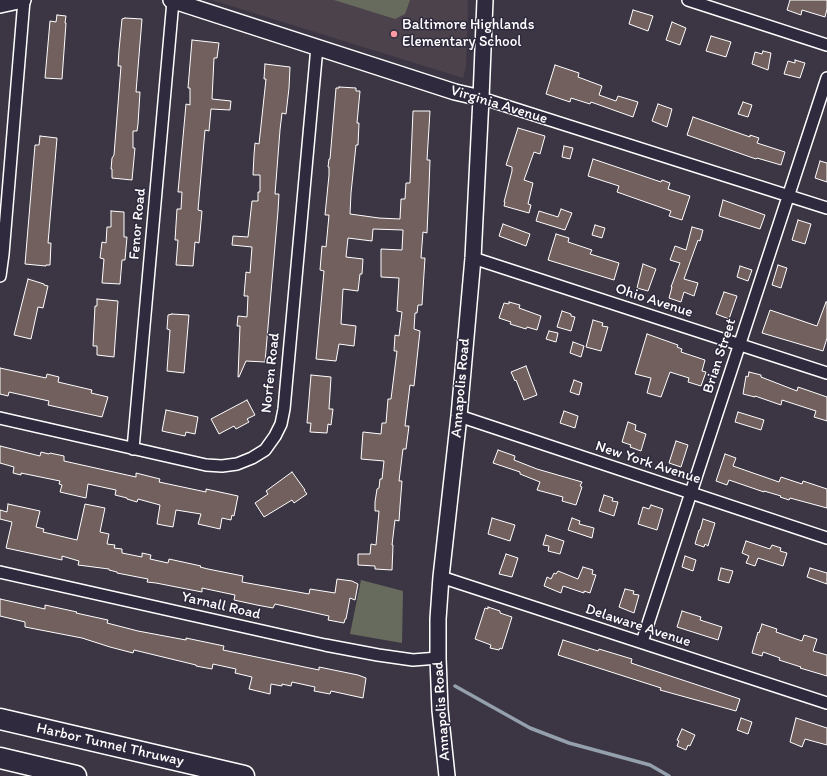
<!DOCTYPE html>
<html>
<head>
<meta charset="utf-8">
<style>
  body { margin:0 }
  canvas { display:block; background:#3c3544 }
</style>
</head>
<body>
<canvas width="827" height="776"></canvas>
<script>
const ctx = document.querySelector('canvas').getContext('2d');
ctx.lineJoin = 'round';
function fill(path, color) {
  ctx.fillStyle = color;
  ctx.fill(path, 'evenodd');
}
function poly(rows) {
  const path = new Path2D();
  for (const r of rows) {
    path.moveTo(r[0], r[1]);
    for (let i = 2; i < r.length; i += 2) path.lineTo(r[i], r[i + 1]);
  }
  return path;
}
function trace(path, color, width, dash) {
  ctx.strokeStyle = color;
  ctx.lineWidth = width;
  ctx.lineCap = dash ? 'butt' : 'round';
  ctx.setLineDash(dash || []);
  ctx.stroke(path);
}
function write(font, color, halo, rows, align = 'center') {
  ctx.font = font + ' Itim,sans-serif';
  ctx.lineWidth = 3;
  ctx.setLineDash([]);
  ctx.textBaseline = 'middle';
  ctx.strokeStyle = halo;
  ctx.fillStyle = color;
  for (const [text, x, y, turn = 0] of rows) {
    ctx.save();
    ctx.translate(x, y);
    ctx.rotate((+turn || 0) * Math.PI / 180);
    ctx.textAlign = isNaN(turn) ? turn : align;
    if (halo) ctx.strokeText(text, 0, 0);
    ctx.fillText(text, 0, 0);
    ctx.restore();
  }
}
fill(poly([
  [212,0,468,0,466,67,463,78]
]), '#4c424c');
fill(poly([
  [334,0,410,0,405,14,395,19],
  [361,580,403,591,402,643,350,634]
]), '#676b5e');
trace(poly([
  [455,686,530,728,569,743,650,765,669,776]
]), '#94a0ad', 3.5);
const building = poly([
  [790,0,827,0,827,9,825,17,802,10,801,15,787,10,790,0],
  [633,10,653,16,648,31,629,24,633,10],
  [57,15,66,16,65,23,66,23,62,79,45,78,50,21,56,22,57,15],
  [125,18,142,19,136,92,140,92,138,124,137,131,133,131,133,148,135,148,132,180,112,178,112,169,111,169,112,158,114,155,121,66,118,66,119,50,122,19,125,18],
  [672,22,686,28,680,45,666,40,672,22],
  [711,36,731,42,726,57,706,51,711,36],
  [192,40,219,43,217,58,214,58,212,99,231,101,230,110,211,109,209,131,205,130,198,210,202,211,199,243,195,242,193,266,176,265,178,240,175,240,177,209,181,209,182,192,178,192,186,104,190,105,190,88,188,88,192,40],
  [763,51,771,53,768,70,752,64,755,52,762,54,763,51],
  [795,60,805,63,800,78,784,74,788,61,795,63,795,60],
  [265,64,290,67,289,88,286,114,282,113,280,130,275,194,279,194,278,211,265,362,246,361,239,377,238,377,240,326,237,326,238,316,247,317,248,296,244,296,246,272,250,273,252,247,232,245,233,236,248,237,252,201,258,201,258,192,260,192,260,175,253,175,254,155,255,143,259,144,266,79,264,79,265,64],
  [555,65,579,73,578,77,602,86,599,95,616,101,618,96,638,102,633,117,591,102,590,104,571,98,570,102,546,94,555,65],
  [339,87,356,88,356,91,360,91,357,123,359,123,358,145,356,145,351,193,350,214,379,218,400,219,401,199,405,199,406,183,410,183,413,111,430,111,427,160,430,160,429,188,427,233,423,232,421,258,425,258,422,305,418,305,417,313,415,313,414,329,420,331,414,386,410,385,405,426,409,426,406,449,403,449,399,481,402,481,400,506,399,521,395,520,392,545,393,545,392,570,375,569,375,566,358,565,358,554,370,554,371,544,376,545,379,511,375,511,375,502,377,489,379,488,380,479,382,479,384,461,361,459,363,432,381,434,382,423,386,423,388,399,391,399,397,351,394,351,395,335,399,336,402,312,397,311,399,278,381,277,381,249,402,250,403,230,373,229,372,241,348,238,346,257,363,259,362,274,360,274,358,291,343,289,341,324,356,326,354,346,339,344,336,361,316,359,324,271,320,270,322,246,326,247,329,215,325,215,329,175,329,167,328,167,329,159,330,159,336,88,339,88,339,87],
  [743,102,752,105,748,117,738,114,743,102],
  [658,104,672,109,667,127,652,121,658,104],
  [693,117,750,137,750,135,759,138,757,143,785,152,781,165,757,158,756,159,687,135,693,117],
  [518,128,545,136,540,154,534,152,524,180,533,183,528,204,531,205,529,213,504,206,505,202,504,202,512,171,512,167,506,165,518,128],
  [40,136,57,138,48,243,51,243,50,265,46,265,46,266,25,264,35,145,39,145,40,136],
  [564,146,573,148,570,159,562,157,564,146],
  [593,159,661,182,662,180,670,183,668,189,690,196,682,220,669,216,671,211,617,192,619,186,588,176,593,159],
  [820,161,827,163,827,182,815,178,820,161],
  [723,200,765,215,760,229,719,216,723,200],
  [561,209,572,213,565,230,536,221,539,211,558,217,561,209],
  [111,211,124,212,124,237,127,237,125,260,122,260,120,284,102,283,104,259,100,258,102,242,106,243,107,227,111,227,111,211],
  [798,220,811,224,805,244,792,240,798,220],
  [503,224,530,234,526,246,499,236,503,224],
  [595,225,605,228,602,238,592,235,595,225],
  [692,227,703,230,700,241,698,240,684,279,698,283,694,296,684,292,681,302,669,298,672,287,671,287,680,263,670,260,675,246,686,250,692,227],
  [556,234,569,238,568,242,592,250,590,254,619,263,614,280,548,260,556,234],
  [643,264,656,269,648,291,637,288,643,264],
  [778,265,787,268,781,288,772,285,778,265],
  [740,266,752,270,748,281,737,277,740,266],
  [28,279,44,284,44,285,48,286,43,308,38,307,31,339,14,335,28,279],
  [724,292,737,296,729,319,716,314,724,292],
  [97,299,118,301,114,357,97,355,97,346,93,346,95,306,97,306,97,299],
  [509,302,520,305,519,308,541,316,537,330,527,327,526,329,510,324,511,322,499,318,504,303,509,304,509,302],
  [826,302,827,302,827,338,823,351,762,333,770,310,817,326,826,302],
  [562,311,571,314,571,316,575,317,571,331,557,327,562,311],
  [172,314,189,315,184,373,167,371,170,330,167,329,168,315,172,314],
  [593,320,603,323,602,326,608,327,601,351,586,347,593,320],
  [549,331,558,333,556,342,546,339,549,331],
  [647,334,678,345,677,347,682,349,681,352,705,360,702,371,706,372,701,386,688,382,689,378,670,372,661,397,647,393,651,378,635,374,647,334],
  [573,342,584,346,581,357,570,353,573,342],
  [526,366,537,395,524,400,516,380,515,381,511,372,526,366],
  [0,368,46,378,47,374,59,377,58,382,92,390,91,393,108,397,102,417,48,405,49,401,9,392,8,396,0,394,0,368],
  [749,372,761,375,761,377,797,391,798,387,827,397,827,421,814,417,816,411,782,400,781,405,755,396,755,397,743,394,746,376,748,377,749,372],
  [311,375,331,377,329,409,333,409,331,425,328,424,327,433,310,432,311,423,307,423,311,375],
  [574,380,582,383,579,395,570,392,574,380],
  [247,400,255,415,247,419,249,422,236,429,234,426,219,434,211,419,247,400],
  [166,410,198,417,195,434,186,432,185,436,162,431,166,410],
  [564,411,578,416,575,428,560,423,564,411],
  [738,412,764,420,761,430,735,422,738,412],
  [628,422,636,425,635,430,646,434,641,451,630,447,631,445,622,442,628,422],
  [676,441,688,445,681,467,669,463,676,441],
  [0,446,40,456,41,452,49,454,50,453,64,456,64,461,136,477,136,473,160,479,159,482,206,492,206,489,238,496,234,516,232,515,231,520,222,518,220,529,198,524,201,514,176,510,173,527,157,524,160,505,138,499,137,502,127,499,127,498,115,495,116,490,88,484,86,498,60,492,62,485,59,484,60,481,21,473,21,475,13,473,14,467,0,463,0,446],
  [498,450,515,456,514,460,537,469,582,482,580,486,582,487,576,505,562,501,563,497,537,490,540,482,520,474,520,472,493,463,498,450],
  [725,454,736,458,733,466,779,482,781,477,802,484,803,481,827,489,827,508,790,498,789,500,780,497,781,496,764,491,764,492,729,480,727,485,716,481,725,454],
  [292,472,305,490,304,490,307,494,294,503,292,500,264,517,255,503,268,494,266,491,292,472],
  [604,495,613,498,612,501,618,502,614,516,599,511,604,495],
  [8,504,40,511,36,527,44,529,43,532,77,540,85,504,105,508,100,532,109,534,107,544,115,545,114,548,122,549,122,553,142,557,142,553,151,555,150,559,168,563,169,559,201,566,200,567,208,569,243,576,242,582,309,594,310,589,335,593,337,579,352,581,358,584,355,600,350,598,346,619,345,619,344,623,328,620,329,616,275,604,273,608,257,605,234,600,235,595,202,588,202,592,156,583,147,582,148,579,117,573,117,572,109,570,109,569,78,565,79,561,62,556,62,560,6,548,12,522,0,519,0,510,7,512,8,504],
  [651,505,663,509,657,530,638,524,643,507,649,509,651,505],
  [492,518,515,525,510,541,488,534,492,518],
  [572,518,580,521,579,524,594,528,592,538,568,530,572,518],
  [703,519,715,523,708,546,705,544,704,547,695,544,699,530,700,530,703,519],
  [546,535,564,541,560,554,548,551,549,546,543,545,546,535],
  [746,541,770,549,772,545,781,548,780,551,787,553,783,566,758,558,755,566,746,563,749,556,742,553,746,541],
  [506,554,518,558,512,577,499,574,506,554],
  [685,556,696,560,693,571,682,567,685,556],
  [583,567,593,570,592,574,596,575,590,593,584,591,584,593,563,586,561,593,544,586,547,577,551,579,554,573,556,574,558,571,578,579,583,567],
  [721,568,733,571,729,583,718,580,721,568],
  [810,568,827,573,827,584,807,577,810,568],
  [625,589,634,591,633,594,639,595,634,613,619,607,625,589],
  [0,599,45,609,45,605,77,612,76,613,108,620,107,623,138,631,186,640,186,638,224,646,223,650,319,670,319,667,358,675,366,678,363,698,331,691,330,694,314,691,315,687,292,682,291,686,282,684,282,686,271,684,270,694,249,689,252,677,235,673,236,669,213,664,212,669,196,666,196,665,134,650,133,653,110,647,82,638,25,627,25,622,0,616,0,599],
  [488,607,500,611,500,613,512,617,502,649,500,648,499,650,490,648,491,645,475,639,485,608,488,609,488,607],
  [682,611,701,617,700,620,722,627,718,640,677,627,682,611],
  [762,624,777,629,776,632,802,641,804,635,817,639,813,651,827,655,827,676,800,668,801,667,779,660,780,658,763,652,762,656,752,653,758,632,759,633,762,624],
  [563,640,598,651,599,649,632,659,631,663,740,699,736,711,660,690,661,688,558,655,563,640],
  [741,718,752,722,748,734,737,730,741,718],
  [796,718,827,728,827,745,805,739,802,747,790,742,796,718],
  [682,729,695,735,690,746,688,745,686,750,677,746,679,741,677,740,682,729]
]);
fill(building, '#71605e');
trace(building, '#fff', 1);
const street = poly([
  [688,0,827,45],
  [481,98,827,208],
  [473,258,827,373],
  [0,276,3,254,24,0],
  [459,416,827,538],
  [0,418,206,465,222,466,237,464,252,458,265,450,275,436,281,424,284,409,317,47],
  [133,449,173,1],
  [0,572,325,645,378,655,413,660,438,658],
  [441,577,827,703],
  [642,642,827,78]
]);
const secondary = poly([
  [171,0,455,92,481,98],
  [0,5,23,0],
  [447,776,440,710,438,658,438,619,441,577,459,416,473,258,481,98,485,0]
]);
const highway = poly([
  [0,719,244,776],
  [0,758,76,776]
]);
trace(street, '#fff', 14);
trace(secondary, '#fff', 18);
trace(highway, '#fff', 23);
trace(street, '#2f2a3d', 11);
trace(secondary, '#2f2a3d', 15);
trace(highway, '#2f2a3d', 20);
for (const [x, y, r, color] of [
  [394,34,4,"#ff9aa2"]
]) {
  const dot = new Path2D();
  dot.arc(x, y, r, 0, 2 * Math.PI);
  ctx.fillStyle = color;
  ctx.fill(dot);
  trace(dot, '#2f2a3d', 1.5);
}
write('15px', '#fff', '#2f2a3d', [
  ["Baltimore Highlands",402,25],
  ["Elementary School",402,42]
], 'left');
write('15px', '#fff', '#2f2a3d', [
  ["Virginia Avenue",499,105,17],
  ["Fenor Road",138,224,-85],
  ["Ohio Avenue",654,301,18],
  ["Brian Street",720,356,-72],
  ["Norfen Road",271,373,-84],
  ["Annapolis Road",461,388,-85],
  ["New York Avenue",648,463,18],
  ["Yarnall Road",221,606,13],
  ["Delaware Avenue",638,626,18],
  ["Annapolis Road",442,711,-94],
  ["Harbor Tunnel Thruway",110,745,13]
]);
</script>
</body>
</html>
